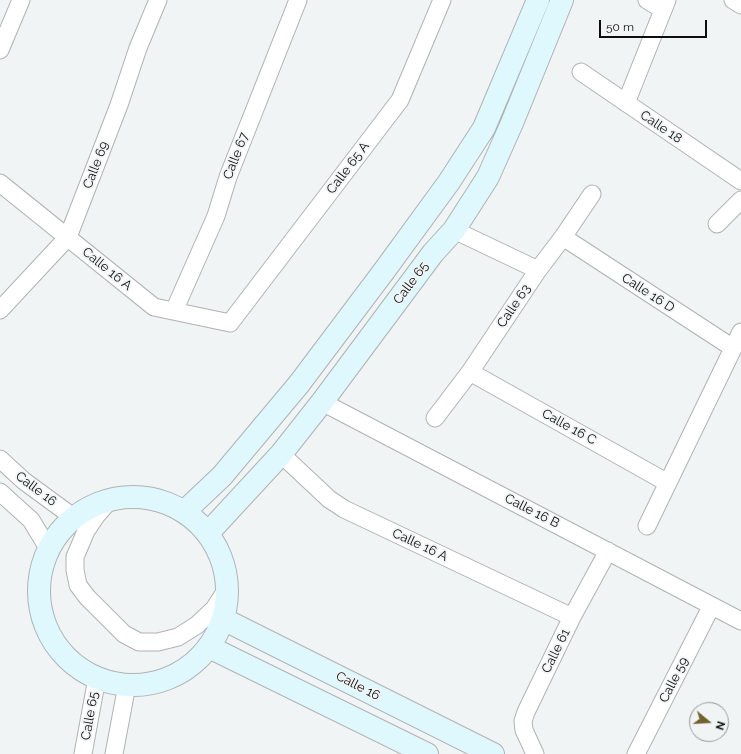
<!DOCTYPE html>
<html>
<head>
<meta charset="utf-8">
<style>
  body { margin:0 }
  #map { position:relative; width:741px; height:754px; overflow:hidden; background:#f0f4f4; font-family:Raleway,sans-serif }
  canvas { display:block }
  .north { position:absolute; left:689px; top:702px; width:40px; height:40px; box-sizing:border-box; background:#f0f4f4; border:1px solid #959898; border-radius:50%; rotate:108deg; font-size:11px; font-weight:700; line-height:16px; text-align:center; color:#0d0e0e }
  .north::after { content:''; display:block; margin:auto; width:14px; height:18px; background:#706330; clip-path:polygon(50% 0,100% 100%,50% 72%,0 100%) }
  .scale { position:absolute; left:599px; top:20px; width:108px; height:18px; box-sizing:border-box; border:2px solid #0d0e0e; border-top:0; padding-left:5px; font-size:12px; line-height:14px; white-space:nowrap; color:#0d0e0e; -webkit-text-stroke:3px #f0f4f4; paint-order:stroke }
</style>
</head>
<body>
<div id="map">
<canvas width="741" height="754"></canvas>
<div class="north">N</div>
<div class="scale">50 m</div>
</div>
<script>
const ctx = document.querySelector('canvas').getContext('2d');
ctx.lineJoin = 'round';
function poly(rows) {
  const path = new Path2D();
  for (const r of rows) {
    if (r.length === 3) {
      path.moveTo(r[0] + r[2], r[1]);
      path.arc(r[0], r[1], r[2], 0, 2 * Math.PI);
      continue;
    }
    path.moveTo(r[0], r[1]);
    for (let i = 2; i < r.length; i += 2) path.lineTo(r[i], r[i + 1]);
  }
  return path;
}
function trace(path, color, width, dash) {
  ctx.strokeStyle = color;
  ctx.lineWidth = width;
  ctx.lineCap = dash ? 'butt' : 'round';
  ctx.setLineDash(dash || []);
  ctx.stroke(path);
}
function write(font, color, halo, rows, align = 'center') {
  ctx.font = font + ' Raleway,sans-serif';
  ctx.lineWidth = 3.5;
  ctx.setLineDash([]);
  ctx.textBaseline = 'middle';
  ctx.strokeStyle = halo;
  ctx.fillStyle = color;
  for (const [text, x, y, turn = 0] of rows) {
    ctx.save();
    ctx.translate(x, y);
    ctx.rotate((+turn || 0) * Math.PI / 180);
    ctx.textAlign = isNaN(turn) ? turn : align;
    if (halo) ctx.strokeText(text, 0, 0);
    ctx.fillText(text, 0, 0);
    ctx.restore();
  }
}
const minor = poly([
  [647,0,663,10],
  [733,0,741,5],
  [0,50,21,0],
  [581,72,741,181],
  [626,103,667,0],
  [0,183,154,307,230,323,400,100,442,0],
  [717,224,741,200],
  [454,230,538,270],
  [563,237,733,348],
  [0,310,68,237,119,105,138,48,158,0],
  [174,311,216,216,228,177,298,0],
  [470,372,668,483],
  [322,402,741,621],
  [435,418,470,372,538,270,563,237,592,194],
  [281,454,329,499,344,509,572,617],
  [0,459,24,481,73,517],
  [0,492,31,520,48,548],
  [111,499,96,516,86,531,75,557,75,570,78,585,87,597,124,634,139,642,158,642,178,637,197,625,214,609,227,589],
  [647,526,741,332],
  [83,754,97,678],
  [114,754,127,685],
  [535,754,524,730,523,721,526,712,572,617,608,551],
  [636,754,711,607]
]);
const secondary = poly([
  [133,591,94],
  [185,511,222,476,299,384,384,271,449,182,484,128,538,0],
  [208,533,281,454,322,402,433,253,454,230,488,177,512,123,562,0],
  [223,619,493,754],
  [209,647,427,754]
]);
trace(minor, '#afb3b2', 19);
trace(secondary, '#afb3b2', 24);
trace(minor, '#fff', 17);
trace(secondary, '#def8fe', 22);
write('13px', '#0d0e0e', '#f0f4f4', [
  ["Calle 18",661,127,34],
  ["Calle 67",236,156,-69],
  ["Calle 69",96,165,-69],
  ["Calle 65 A",348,168,-53],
  ["Calle 16 A",107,269,39],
  ["Calle 65",411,283,-53],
  ["Calle 16 D",648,293,33],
  ["Calle 63",514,306,-56],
  ["Calle 16 C",569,427,29],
  ["Calle 16",36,489,37],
  ["Calle 16 B",532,511,27],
  ["Calle 16 A",420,545,25],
  ["Calle 61",556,651,-64],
  ["Calle 59",674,680,-63],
  ["Calle 16",358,686,27],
  ["Calle 65",90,716,-80]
]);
</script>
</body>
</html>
